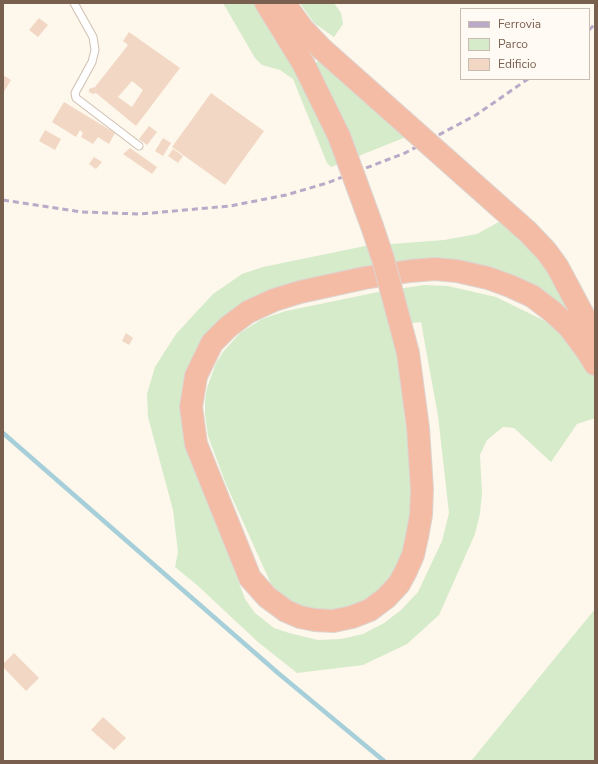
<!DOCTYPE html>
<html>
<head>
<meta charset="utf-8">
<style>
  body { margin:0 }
  #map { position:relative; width:598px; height:764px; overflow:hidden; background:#fdf7ec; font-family:"Nunito Sans",sans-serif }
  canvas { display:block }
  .frame { position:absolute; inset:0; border:4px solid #795f4e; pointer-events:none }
  .legend { position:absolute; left:460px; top:8px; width:130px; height:72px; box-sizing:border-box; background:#fffaf3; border:1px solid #c9bcb1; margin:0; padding:5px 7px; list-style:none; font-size:12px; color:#795f4e }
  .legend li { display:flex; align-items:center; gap:8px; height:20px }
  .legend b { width:20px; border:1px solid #c9bcb1 }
</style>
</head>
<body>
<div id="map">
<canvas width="598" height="764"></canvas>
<div class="frame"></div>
<ul class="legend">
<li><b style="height:5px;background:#baa9c8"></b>Ferrovia</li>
<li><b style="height:11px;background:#d6ebca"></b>Parco</li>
<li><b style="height:11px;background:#f2d8c4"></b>Edificio</li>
</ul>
</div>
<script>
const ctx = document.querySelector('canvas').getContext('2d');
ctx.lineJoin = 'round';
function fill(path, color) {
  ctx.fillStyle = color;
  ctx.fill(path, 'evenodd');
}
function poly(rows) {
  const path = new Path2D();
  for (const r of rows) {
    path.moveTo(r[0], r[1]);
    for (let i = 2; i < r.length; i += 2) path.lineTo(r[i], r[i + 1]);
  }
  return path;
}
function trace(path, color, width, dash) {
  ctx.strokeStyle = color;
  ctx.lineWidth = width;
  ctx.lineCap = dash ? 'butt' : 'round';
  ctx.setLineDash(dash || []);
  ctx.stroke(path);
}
fill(poly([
  [223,3,255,3,296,69,326,59,411,135,331,167,327,163,293,79,280,70,262,65,255,58],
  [300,3,334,3,341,13,343,24,334,37,314,23],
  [506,218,540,250,568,309,547,294,517,278,466,264,228,314,185,440,245,599,255,613,274,628,289,633,318,640,341,639,363,634,384,623,401,610,418,592,442,541,449,513,438,416,421,322,393,325,401,365,404,412,412,479,414,524,402,572,353,611,314,611,290,601,280,594,271,584,226,484,208,436,205,414,205,401,207,388,216,363,223,352,240,333,262,319,286,311,378,292,424,285,448,286,496,297,545,321,574,346,595,372,595,418,577,424,551,462,514,428,503,427,487,440,480,455,482,494,480,513,475,534,439,615,407,644,363,665,297,673,258,642,197,585,175,567,178,552,173,510,148,417,147,394,155,367,176,334,213,294,242,274,263,267,365,246,444,240,477,234],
  [595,609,595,761,471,761]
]), '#d6ebca');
trace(poly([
  [3,433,278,673,384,761]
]), '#a6cfd9', 4.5);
fill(poly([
  [39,18,48,25,38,37,29,30],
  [129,32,180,68,136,126,96,93,93,94,89,92,89,89,95,87,128,45,123,41],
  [132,81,143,90,132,107,118,97],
  [3,75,11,80,3,93],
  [211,93,264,131,225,185,172,147],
  [64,102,115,133,109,144,98,137,93,144,81,137,83,133,80,130,76,137,52,122],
  [149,126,157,132,147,145,139,139],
  [45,130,61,139,55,150,39,141],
  [163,138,171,143,163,156,155,151],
  [130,148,157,167,152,174,123,154],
  [173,149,183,156,178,163,168,156],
  [94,157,102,162,96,169,89,164],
  [126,333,133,338,129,345,122,341],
  [14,653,39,678,26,691,3,667,3,664],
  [103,717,126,738,114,750,91,730]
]), '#f2d8c4');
const lane = poly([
  [74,3,93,37,95,50,92,62,75,93,76,98,139,146]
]);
const highway = poly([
  [266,3,303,63],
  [284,3,302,28,322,49],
  [528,232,546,251,557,266,595,337],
  [408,353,418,428,422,489,421,515,417,537,413,555,406,571,399,584,386,598,370,610,352,617,333,621,315,620,300,617,286,611,267,597,250,578,196,444,191,407,196,376,212,343,228,327,248,312,274,300,300,292,364,278,410,271,435,269,457,271,488,278,510,286,532,296,553,312,569,327,587,351,595,364]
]);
trace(lane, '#d0bfb1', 9);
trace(highway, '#dcd5d1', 24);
trace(lane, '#fff', 7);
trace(highway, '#f5bca5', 22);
trace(poly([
  [589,30,595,24],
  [3,200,82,212,140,214,230,206,286,195,327,183,405,153,476,115,528,79]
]), '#baa9c8', 3, [6, 4]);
const highwayBridge = poly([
  [322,49,528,232],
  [303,63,339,136,372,226,383,259,408,353]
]);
trace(highwayBridge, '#dcd5d1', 24, []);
trace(highwayBridge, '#f5bca5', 22);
</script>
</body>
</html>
